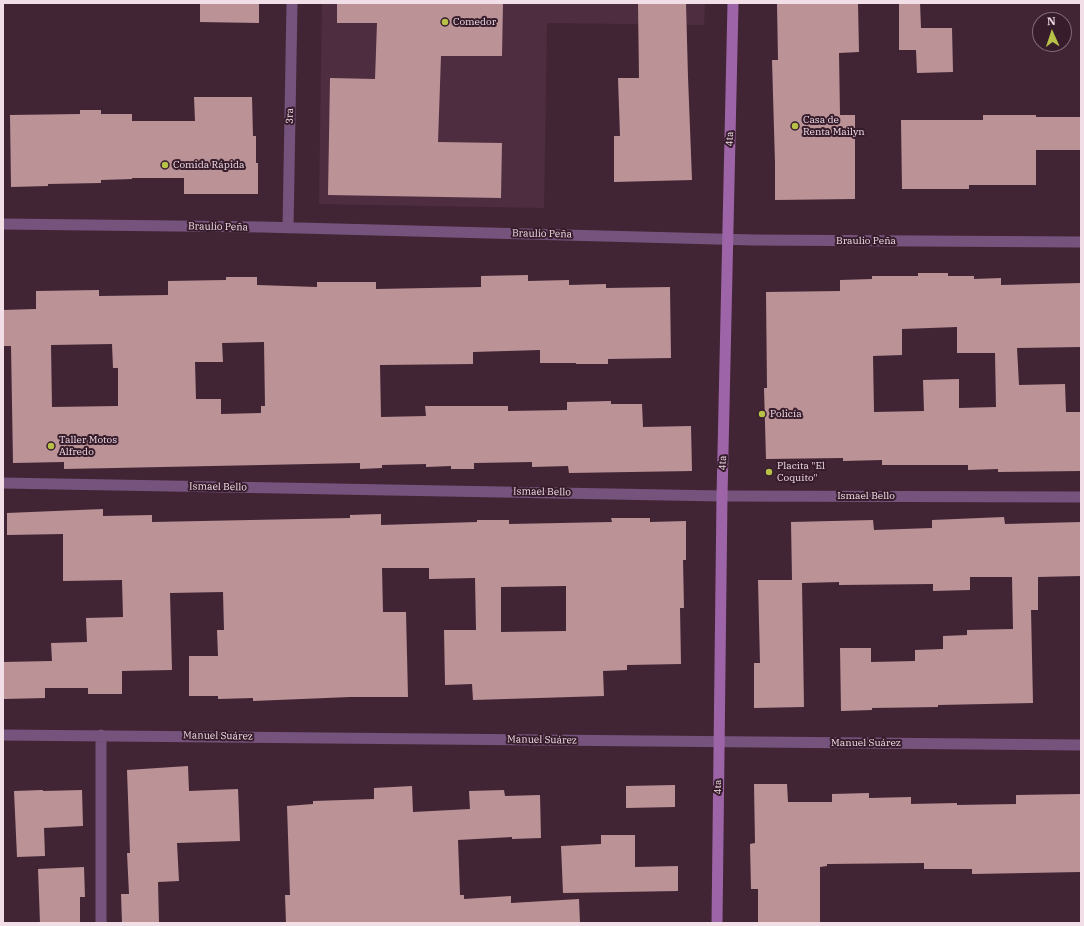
<!DOCTYPE html>
<html>
<head>
<meta charset="utf-8">
<style>
  body { margin:0 }
  #map { position:relative; width:1084px; height:926px; overflow:hidden; background:#422535; font-family:"IBM Plex Serif",serif }
  canvas { display:block }
  .frame { position:absolute; inset:0; border:4px solid #f1dee7; pointer-events:none }
  .north { position:absolute; left:1032px; top:12px; width:40px; height:40px; box-sizing:border-box; background:#371c2b; border:1px solid #816a76; border-radius:50%; rotate:357deg; font-size:11px; font-weight:700; line-height:16px; text-align:center; color:#f1dee7 }
  .north::after { content:''; display:block; margin:auto; width:14px; height:18px; background:#b8c147; clip-path:polygon(50% 0,100% 100%,50% 72%,0 100%) }
</style>
</head>
<body>
<div id="map">
<canvas width="1084" height="926"></canvas>
<div class="frame"></div>
<div class="north">N</div>
</div>
<script>
const ctx = document.querySelector('canvas').getContext('2d');
ctx.lineJoin = 'round';
function fill(path, color) {
  ctx.fillStyle = color;
  ctx.fill(path, 'evenodd');
}
function poly(rows) {
  const path = new Path2D();
  for (const r of rows) {
    path.moveTo(r[0], r[1]);
    for (let i = 2; i < r.length; i += 2) path.lineTo(r[i], r[i + 1]);
  }
  return path;
}
function trace(path, color, width, dash) {
  ctx.strokeStyle = color;
  ctx.lineWidth = width;
  ctx.lineCap = dash ? 'butt' : 'round';
  ctx.setLineDash(dash || []);
  ctx.stroke(path);
}
function write(font, color, halo, rows, align = 'center') {
  ctx.font = font + ' "IBM Plex Serif",serif';
  ctx.lineWidth = 4;
  ctx.setLineDash([]);
  ctx.textBaseline = 'middle';
  ctx.strokeStyle = halo;
  ctx.fillStyle = color;
  for (const [text, x, y, turn = 0] of rows) {
    ctx.save();
    ctx.translate(x, y);
    ctx.rotate((+turn || 0) * Math.PI / 180);
    ctx.textAlign = isNaN(turn) ? turn : align;
    if (halo) ctx.strokeText(text, 0, 0);
    ctx.fillText(text, 0, 0);
    ctx.restore();
  }
}
fill(poly([
  [322,3,705,3,704,25,547,23,544,208,319,204]
]), '#4f2d40');
fill(poly([
  [200,3,259,3,259,23,200,22],
  [337,3,503,3,502,56,441,56,438,142,502,143,501,198,328,195,330,78,375,79,377,23,337,23],
  [638,3,686,3,688,77,692,180,614,182,614,136,620,136,618,78,639,78],
  [777,3,858,3,859,52,839,53,840,115,855,115,855,199,775,200,775,163,772,60,778,60],
  [899,3,920,3,921,28,952,28,953,72,917,73,916,50,899,50],
  [194,97,252,97,253,136,256,136,256,163,258,163,258,194,184,194,184,178,132,178,132,179,101,180,101,183,48,184,48,186,11,187,10,115,80,114,80,110,101,110,101,114,132,114,132,121,195,121],
  [983,115,1036,115,1036,117,1081,117,1081,150,1036,150,1036,185,969,185,969,189,902,189,901,120,983,120],
  [918,273,948,273,948,276,974,276,974,279,1001,278,1001,285,1081,283,1081,347,1017,348,1019,385,1065,384,1066,412,1081,412,1081,471,998,472,998,469,968,470,968,465,882,465,882,460,843,461,843,458,766,459,764,388,767,388,766,292,840,291,840,280,872,279,872,276,918,276],
  [957,327,957,353,995,353,996,407,959,408,959,379,923,380,924,411,874,412,873,356,902,355,902,329],
  [528,275,528,281,569,280,569,285,606,284,606,288,670,287,671,358,608,359,608,364,576,364,576,363,540,363,540,350,473,352,473,364,380,365,381,417,426,416,425,406,508,406,508,411,567,410,567,402,611,401,611,404,642,404,643,427,691,426,692,471,569,473,568,466,532,467,532,462,474,463,474,469,451,469,451,466,426,467,426,464,382,465,382,468,360,469,360,463,64,469,64,462,13,463,11,346,3,346,3,310,36,309,36,291,99,290,99,296,168,295,168,281,226,280,226,277,257,277,257,285,317,287,317,282,376,282,376,289,481,287,481,276],
  [264,342,265,406,261,406,261,413,221,414,221,399,196,399,195,362,223,362,222,343],
  [112,344,113,368,118,368,118,406,52,407,51,345],
  [103,509,103,516,152,515,152,522,350,518,350,515,381,514,381,525,477,522,477,520,509,520,509,524,612,522,611,518,650,518,650,522,686,521,686,560,683,560,684,608,680,608,681,664,627,665,627,670,603,671,604,696,473,700,472,684,445,685,444,630,476,630,475,578,429,579,429,568,382,568,383,612,406,612,408,697,350,697,253,701,253,698,218,699,218,696,189,696,189,656,218,656,217,630,224,630,223,592,170,593,172,670,122,671,122,694,88,694,88,688,45,688,45,698,3,699,3,662,52,661,51,643,87,642,86,618,123,617,122,580,63,581,63,534,7,535,7,513],
  [566,586,566,631,501,632,501,587],
  [1004,517,1005,524,1081,522,1081,576,1038,577,1038,610,1031,610,1033,703,938,705,938,707,872,708,872,710,841,711,840,648,871,648,871,662,915,661,915,650,943,649,943,636,967,635,967,630,1013,629,1012,577,970,577,970,590,933,591,933,584,839,585,839,582,802,583,804,707,754,708,754,663,760,663,758,580,792,580,791,522,873,520,874,530,932,528,932,520],
  [188,766,189,791,238,789,240,841,177,843,179,881,158,882,159,923,122,923,121,894,129,894,127,853,130,853,127,770],
  [754,784,787,784,788,802,832,802,832,794,869,793,869,798,911,797,911,804,957,803,957,805,1016,804,1016,795,1081,794,1081,872,972,874,972,869,924,869,924,863,827,864,827,866,820,867,820,923,758,923,758,889,751,889,750,844,755,843],
  [675,785,675,807,626,808,626,786],
  [412,786,413,812,470,809,469,791,504,790,505,796,540,795,541,838,512,839,512,837,458,840,460,895,464,895,464,899,511,896,511,903,579,899,580,923,286,923,285,895,290,895,287,806,313,804,313,801,374,799,374,788],
  [43,790,43,791,82,790,83,826,44,828,45,856,17,857,14,791],
  [601,835,635,835,635,867,678,866,678,891,563,893,561,846,601,844],
  [84,867,85,897,80,897,80,923,40,923,38,869]
]), '#bb9397');
trace(poly([
  [3,224,262,227,754,240,1081,242],
  [288,228,292,3],
  [3,483,722,496,1081,497],
  [3,735,1081,745],
  [101,735,101,923]
]), '#76537d', 11);
trace(poly([
  [717,923,722,496,733,3]
]), '#9d65a8', 11);
for (const [x, y, r, color] of [
  [445,22,4,"#b8c147"],
  [795,126,4,"#b8c147"],
  [165,165,4,"#b8c147"],
  [762,414,4,"#b8c147"],
  [51,446,4,"#b8c147"],
  [769,472,4,"#b8c147"]
]) {
  const dot = new Path2D();
  dot.arc(x, y, r, 0, 2 * Math.PI);
  ctx.fillStyle = color;
  ctx.fill(dot);
  trace(dot, '#371c2b', 1.5);
}
write('10px', '#f1dee7', '#371c2b', [
  ["Comedor",453,22],
  ["Casa de",803,120],
  ["Renta Mailyn",803,132],
  ["Comida Rápida",173,165],
  ["Policía",770,414],
  ["Taller Motos",59,440],
  ["Alfredo",59,452],
  ["Placita \"El",777,466],
  ["Coquito\"",777,478]
], 'left');
write('10px', '#f1dee7', '#371c2b', [
  ["3ra",290,116,-89],
  ["4ta",730,139,-89],
  ["Braulio Peña",218,227,1],
  ["Braulio Peña",542,234,1],
  ["Braulio Peña",866,241],
  ["4ta",723,463,-89],
  ["Ismael Bello",218,487,1],
  ["Ismael Bello",542,492,1],
  ["Ismael Bello",866,496],
  ["Manuel Suárez",218,736,1],
  ["Manuel Suárez",542,740,1],
  ["Manuel Suárez",866,743],
  ["4ta",718,787,-90]
]);
</script>
</body>
</html>
